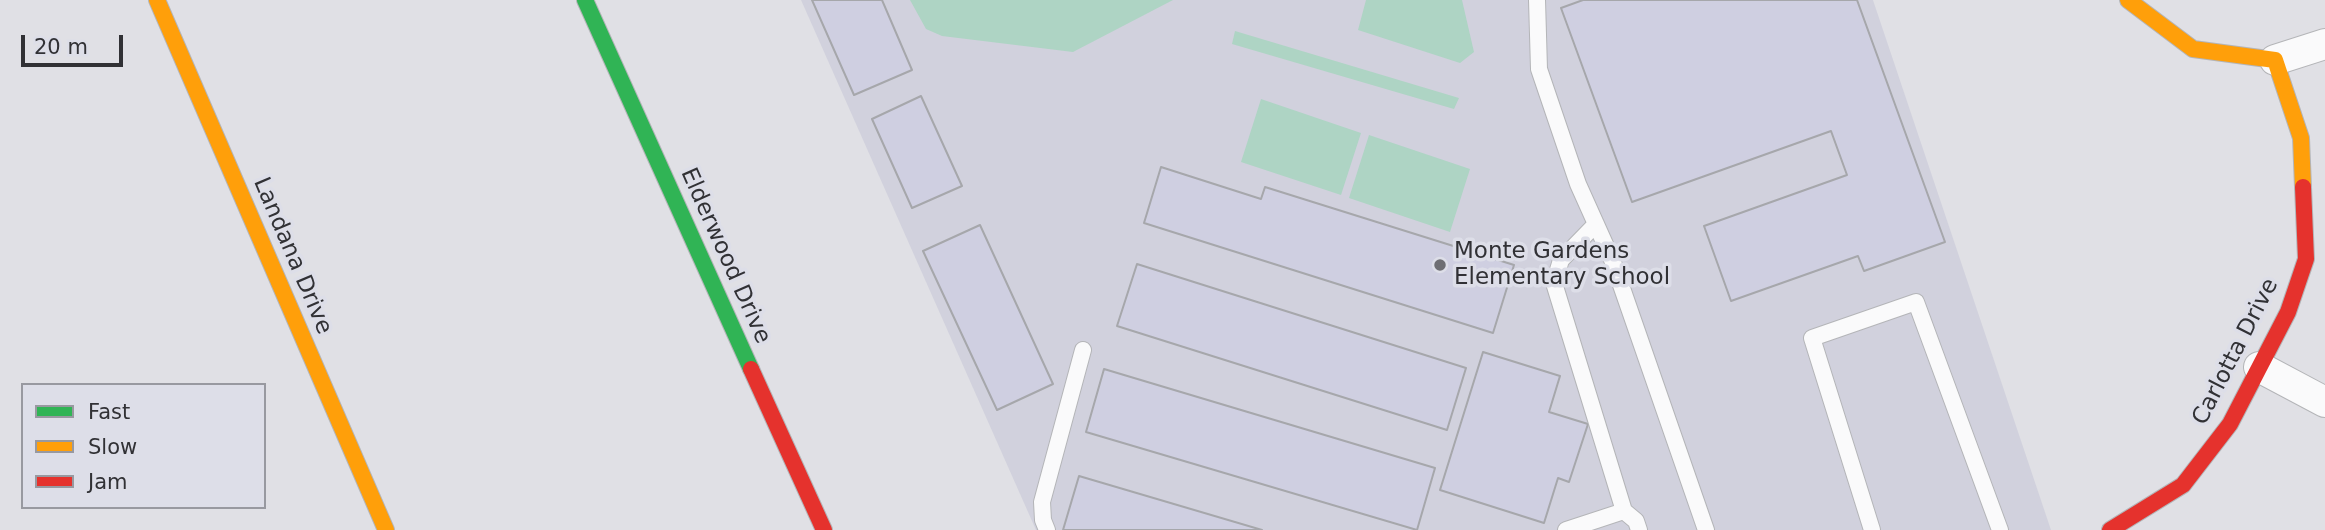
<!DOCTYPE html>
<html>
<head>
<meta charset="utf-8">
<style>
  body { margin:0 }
  #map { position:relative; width:2325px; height:530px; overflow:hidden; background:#e0e0e5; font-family:"DejaVu Sans",sans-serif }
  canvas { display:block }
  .legend { position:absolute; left:21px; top:383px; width:245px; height:126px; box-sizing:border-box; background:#dddee8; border:2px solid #9899a0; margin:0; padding:9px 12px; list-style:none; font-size:21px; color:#313135 }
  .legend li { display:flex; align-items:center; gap:14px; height:35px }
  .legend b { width:35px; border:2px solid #9899a0 }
  .scale { position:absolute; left:21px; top:35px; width:102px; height:32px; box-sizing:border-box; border:4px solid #313135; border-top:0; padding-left:9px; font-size:21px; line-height:24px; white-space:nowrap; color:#313135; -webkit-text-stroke:5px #dddee8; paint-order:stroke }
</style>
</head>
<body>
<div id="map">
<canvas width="2325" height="530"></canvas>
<ul class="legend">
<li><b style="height:9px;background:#30b455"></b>Fast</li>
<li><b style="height:9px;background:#ff9f0a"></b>Slow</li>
<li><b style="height:9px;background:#e5322d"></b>Jam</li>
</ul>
<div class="scale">20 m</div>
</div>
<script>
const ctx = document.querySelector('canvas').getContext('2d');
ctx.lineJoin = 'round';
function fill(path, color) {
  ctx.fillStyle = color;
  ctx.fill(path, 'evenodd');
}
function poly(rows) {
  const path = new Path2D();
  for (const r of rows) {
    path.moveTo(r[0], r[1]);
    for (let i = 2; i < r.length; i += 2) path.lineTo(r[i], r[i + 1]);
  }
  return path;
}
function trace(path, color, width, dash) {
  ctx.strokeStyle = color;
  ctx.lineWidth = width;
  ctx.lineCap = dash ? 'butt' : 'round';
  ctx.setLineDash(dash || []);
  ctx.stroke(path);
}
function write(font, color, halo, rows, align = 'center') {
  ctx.font = font + ' "DejaVu Sans",sans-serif';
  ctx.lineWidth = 7;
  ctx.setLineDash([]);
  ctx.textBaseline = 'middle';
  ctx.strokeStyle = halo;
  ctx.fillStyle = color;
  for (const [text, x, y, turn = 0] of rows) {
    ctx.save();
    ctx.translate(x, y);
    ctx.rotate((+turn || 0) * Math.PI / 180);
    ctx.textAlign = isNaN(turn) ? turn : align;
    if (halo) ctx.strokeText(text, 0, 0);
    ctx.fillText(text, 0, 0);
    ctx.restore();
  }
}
fill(poly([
  [801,0,1873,0,2051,530,1036,530]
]), '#d1d1dd');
fill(poly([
  [910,0,1173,0,1073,52,942,36,926,29],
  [1366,0,1462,0,1474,52,1460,63,1358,30],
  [1235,31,1459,98,1454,109,1232,44],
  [1261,99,1361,133,1341,195,1241,162],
  [1369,135,1470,169,1450,232,1349,198]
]), '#aed4c4');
const building = poly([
  [812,0,882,0,912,70,854,95,812,0],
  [1583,0,1857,0,1945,242,1864,271,1858,256,1731,301,1704,226,1847,175,1831,131,1632,202,1561,8,1583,0],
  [921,96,962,186,912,208,872,119,921,96],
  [1161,167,1261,199,1265,187,1514,265,1493,333,1144,223,1161,167],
  [980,225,1053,384,997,410,923,251,980,225],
  [1137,264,1466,368,1447,430,1117,326,1137,264],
  [1483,352,1560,376,1549,412,1588,424,1569,482,1558,478,1544,523,1440,490,1483,352],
  [1104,369,1435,468,1417,530,1086,432,1104,369],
  [1079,476,1262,530,1063,530,1079,476]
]);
fill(building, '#cfcfe1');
trace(building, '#a6a7ab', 2);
const lane = poly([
  [1537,0,1539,69,1578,184,1613,262,1706,530],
  [1596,224,1561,260,1554,283,1624,511,1636,521,1639,530],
  [1047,530,1043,520,1042,502,1083,350],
  [1566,530,1624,511],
  [1872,530,1812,338,1916,302,2000,530]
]);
const street = poly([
  [2275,60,2325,44],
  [2259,367,2325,402]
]);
const fast = poly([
  [585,0,751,369]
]);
const slow = poly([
  [157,0,386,530],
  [2128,0,2193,49,2275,60,2301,138,2303,187]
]);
const jam = poly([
  [751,369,824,530],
  [2110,530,2183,485,2230,424,2288,312,2306,259,2303,187]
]);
trace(lane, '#b4b5b8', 18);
trace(street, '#b4b5b8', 32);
trace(fast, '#b4b5b8', 18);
trace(slow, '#b4b5b8', 18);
trace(jam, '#b4b5b8', 18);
trace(lane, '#fafafb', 16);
trace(street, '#fafafb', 30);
trace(fast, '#30b455', 16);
trace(slow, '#ff9f0a', 16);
trace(jam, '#e5322d', 16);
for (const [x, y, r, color] of [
  [1440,265,7,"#6e6e73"]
]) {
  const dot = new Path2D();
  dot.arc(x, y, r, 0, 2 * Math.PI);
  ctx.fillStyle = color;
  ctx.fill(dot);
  trace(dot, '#dddee8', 2.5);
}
write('23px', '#313135', '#dddee8', [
  ["Monte Gardens",1454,252],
  ["Elementary School",1454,278]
], 'left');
write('23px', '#313135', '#dddee8', [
  ["Landana Drive",292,256,67],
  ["Elderwood Drive",725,256,66],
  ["Carlotta Drive",2236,352,-63]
]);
</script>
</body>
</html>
